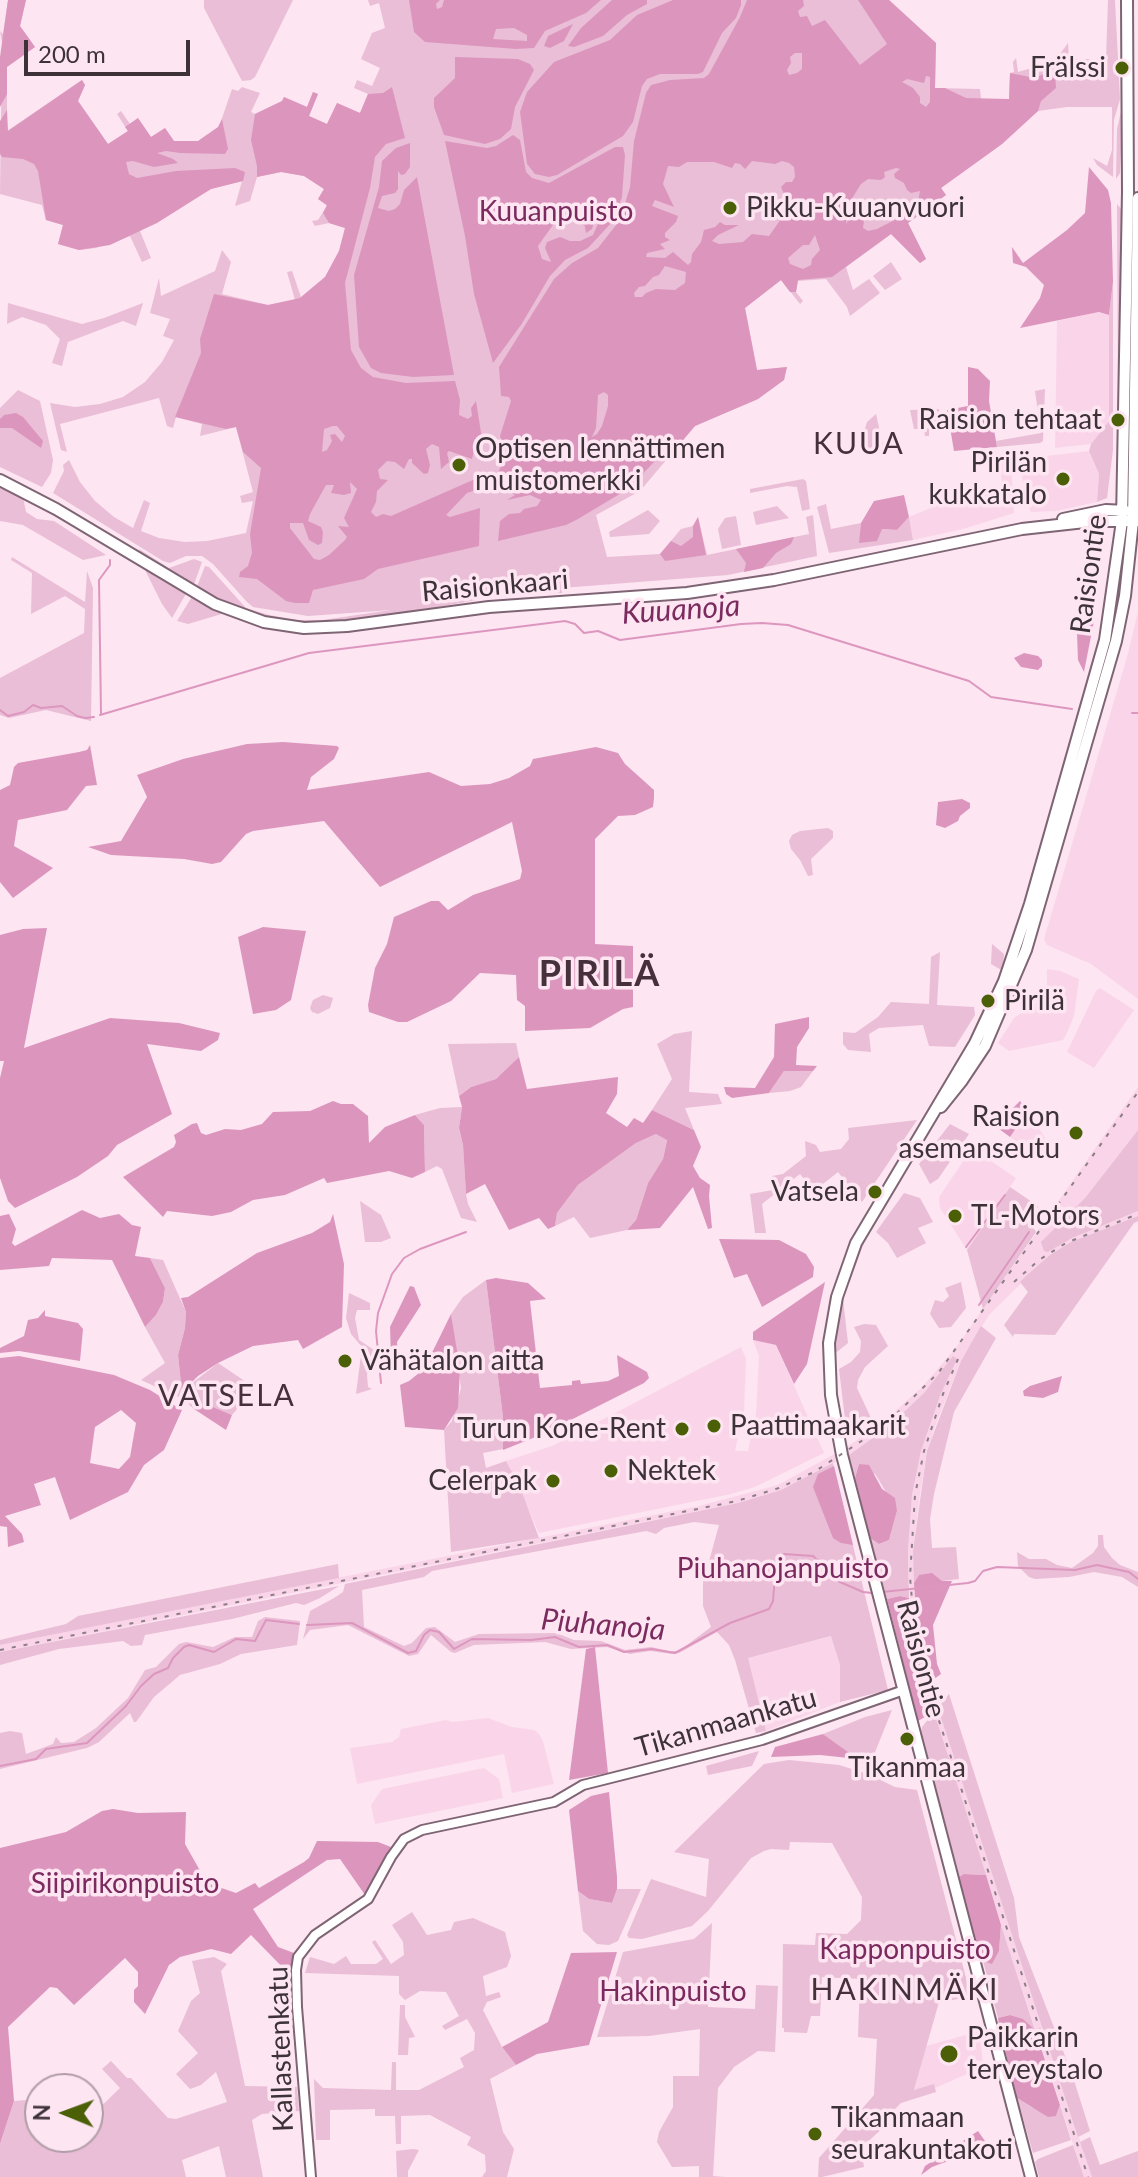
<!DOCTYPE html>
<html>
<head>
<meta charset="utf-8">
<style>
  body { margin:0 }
  #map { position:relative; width:1138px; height:2177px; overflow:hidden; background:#fde5f2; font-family:Lato,sans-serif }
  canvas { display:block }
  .north { position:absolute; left:24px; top:2073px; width:80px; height:80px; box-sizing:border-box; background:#fde5f2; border:2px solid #b09da8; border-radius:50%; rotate:271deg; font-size:22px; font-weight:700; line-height:32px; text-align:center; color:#3d3238 }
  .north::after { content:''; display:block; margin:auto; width:28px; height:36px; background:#4b5f07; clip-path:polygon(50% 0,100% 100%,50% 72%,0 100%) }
  .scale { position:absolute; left:24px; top:40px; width:166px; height:36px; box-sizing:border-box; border:4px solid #3d3238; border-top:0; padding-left:10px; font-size:24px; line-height:28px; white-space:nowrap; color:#3d3238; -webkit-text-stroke:6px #fde5f2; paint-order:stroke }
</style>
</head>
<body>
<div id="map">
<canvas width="1138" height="2177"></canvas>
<div class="north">N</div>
<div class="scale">200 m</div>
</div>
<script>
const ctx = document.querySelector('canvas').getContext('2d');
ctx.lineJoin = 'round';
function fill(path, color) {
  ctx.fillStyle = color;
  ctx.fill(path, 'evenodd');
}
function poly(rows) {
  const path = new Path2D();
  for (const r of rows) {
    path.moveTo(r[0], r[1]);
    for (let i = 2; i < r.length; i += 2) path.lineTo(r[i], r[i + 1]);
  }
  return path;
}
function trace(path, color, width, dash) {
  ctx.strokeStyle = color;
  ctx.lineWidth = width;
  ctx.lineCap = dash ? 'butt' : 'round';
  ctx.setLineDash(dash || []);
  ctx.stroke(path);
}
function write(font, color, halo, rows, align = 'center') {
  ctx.font = font + ' Lato,sans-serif';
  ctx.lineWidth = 7;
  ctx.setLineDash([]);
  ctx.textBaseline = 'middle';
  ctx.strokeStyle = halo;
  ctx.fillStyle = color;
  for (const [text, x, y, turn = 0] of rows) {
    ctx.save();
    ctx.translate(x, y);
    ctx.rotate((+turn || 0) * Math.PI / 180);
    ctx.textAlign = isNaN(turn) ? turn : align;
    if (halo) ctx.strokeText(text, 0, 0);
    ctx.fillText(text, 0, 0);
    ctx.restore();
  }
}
fill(poly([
  [1099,312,1109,315,1109,421,1091,444,1055,448,1057,321],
  [1089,451,1099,474,1097,502,1056,511,1031,512,1025,500,1020,459],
  [996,459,1011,461,1014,513,963,529,913,540,909,517,964,494,1003,489,999,462],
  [1138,612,1138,999,1091,964,1047,945,1044,939,1127,657],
  [1047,969,1060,971,1079,979,1074,1016,1066,1035,1063,1040,1009,1051,998,1043,1014,1018,1037,1003,1047,989],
  [1100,988,1134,1010,1094,1068,1067,1052,1096,991],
  [1138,1087,1138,1130,1085,1198,1058,1225,1048,1252,1071,1238,1138,1211,1138,1216,1071,1242,1050,1255,989,1315,961,1361,937,1421,927,1451,920,1494,913,1551,917,1622,930,1682,1092,2177,1084,2177,1001,1925,925,1687,911,1623,908,1551,912,1495,921,1451,940,1396,957,1359,954,1357,924,1393,888,1427,849,1455,781,1490,738,1503,0,1652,0,1645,699,1506,778,1485,847,1447,883,1422,921,1388,955,1349],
  [1028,1111,1045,1138,1034,1153,1010,1137],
  [972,1148,1016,1178,967,1250,940,1208,939,1197],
  [753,1340,776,1345,824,1453,755,1487,731,1494,539,1533,506,1461,552,1446,741,1347,746,1359,744,1411,735,1451,748,1451,756,1413,759,1356],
  [832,1636,840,1665,840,1702,766,1731,747,1658],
  [488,1718,512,1727,534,1730,539,1734,543,1741,554,1784,512,1793,504,1754,357,1784,350,1748,392,1742,399,1737,401,1729,446,1720,453,1722],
  [484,1768,499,1779,503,1798,375,1824,371,1805,382,1789],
  [980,2031,983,2067,935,2088,934,2085,914,2091,926,2046]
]), '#fad5e9');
fill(poly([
  [8,0,26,0,20,26,35,47,7,67,7,131,82,80,85,85,78,101,108,144,128,131,117,114,121,111,130,124,138,118,151,137,165,128,174,141,198,141,219,127,232,89,238,91,242,87,260,93,251,112,255,114,282,101,284,97,307,107,313,92,318,94,309,116,327,124,337,103,360,113,368,94,354,88,357,80,372,86,380,68,361,59,372,33,385,28,379,3,370,6,368,0,889,0,936,43,935,88,980,89,981,99,1009,99,1010,73,1014,72,1013,62,1016,58,1018,72,1055,61,1068,43,1069,59,1106,59,1108,0,1115,0,1120,99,1114,120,1113,177,1097,165,1093,158,1107,166,1112,150,1112,107,1067,107,1038,111,1002,144,941,188,946,195,908,223,926,259,920,263,891,234,846,267,853,290,869,279,880,293,850,316,847,307,826,279,798,281,796,292,803,301,800,304,781,280,745,308,757,370,787,367,784,380,758,399,695,426,640,491,596,515,607,557,660,554,681,529,693,526,698,517,707,555,809,534,806,517,813,515,817,556,728,575,562,588,562,593,481,595,476,600,395,615,323,625,289,623,240,611,196,589,205,566,209,567,246,608,269,615,296,620,323,620,391,610,308,616,253,607,247,602,213,564,202,556,186,556,170,563,163,561,53,493,64,471,63,465,69,460,80,482,95,501,114,517,133,528,144,500,150,503,141,531,159,538,185,542,207,541,246,533,253,501,242,503,240,496,253,492,236,427,200,436,202,424,176,417,173,428,167,426,159,398,60,424,67,452,61,450,50,403,75,407,100,404,123,397,145,382,162,362,174,340,163,336,170,319,150,313,159,278,161,296,215,271,222,250,231,262,222,294,268,305,295,300,287,272,292,271,301,297,325,277,339,251,345,228,329,223,315,226,312,221,318,220,327,206,318,199,324,189,304,176,281,172,257,177,250,201,235,206,242,181,211,189,140,231,151,258,142,262,130,236,96,248,79,250,58,244,63,225,46,220,42,205,0,194,2,42,0,31,3,34],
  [204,0,293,0,255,77,251,80,242,81,204,8],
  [1123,103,1120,173,1116,179,1117,129],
  [1117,204,1121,209,1122,221,1118,409],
  [891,262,902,279,885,290,873,276],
  [1113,282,1113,450,1107,498,1097,502,1099,474,1089,451,1091,444,1109,421,1109,315],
  [8,303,82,324,104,318,143,303,136,326,123,321,68,342,62,366,52,363,60,339,46,325,22,317,7,324],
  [1045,389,1043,441,1040,443,997,447,996,441,1041,433,1035,391],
  [18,390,40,401,53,460,51,473,42,487,0,467,0,408],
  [939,409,941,421,929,422,929,436,925,436,924,429,914,429,910,410],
  [876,414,883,445,880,452,875,454,865,448,863,435,867,422],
  [803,479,806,481,810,509,802,511,797,487,787,486,750,493,750,489],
  [0,485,23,497,26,512,37,519,54,521,106,555,83,560,23,525,0,521],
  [826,504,831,529,861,523,860,543,882,529,897,530,909,517,913,540,829,553,817,507],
  [777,506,789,518,756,525,753,512],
  [648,510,660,521,649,534,610,537,609,532],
  [736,516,741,545,722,549,718,529,725,518],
  [139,549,169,568,194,559,202,562,193,587,141,555],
  [12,557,85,602,87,571,93,588,91,721,46,710,9,718,0,715,0,678,84,633,85,609,65,596,31,614,32,573,11,560],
  [143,566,187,592,172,618,162,604],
  [193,595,225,613,188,624,177,621],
  [828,828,833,831,833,838,811,859,813,875,808,876,800,860,791,849,789,841,792,835,800,831],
  [992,944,1004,954,1003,971,991,964],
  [940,952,937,1005,974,1007,975,1015,955,1047,929,1046,923,1025,879,1028,869,1034,871,1052,848,1050,843,1044,843,1032,855,1033,878,1017,891,1002,929,1004,931,957],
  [323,995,333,998,330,1008,318,1014,312,1012,310,1008,313,1000],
  [692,1031,689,1092,718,1094,722,1104,685,1108,694,1130,652,1110,672,1079,657,1044,674,1034],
  [516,1043,519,1057,504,1072,496,1079,471,1087,459,1096,448,1044],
  [784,1071,813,1071,801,1087,790,1091,769,1093],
  [462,1107,459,1128,463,1145,466,1194,468,1204,477,1222,461,1218,442,1169,437,1166,425,1172,424,1125,415,1115,440,1108],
  [917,1120,862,1202,838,1172,814,1191,800,1174,762,1204,766,1233,755,1233,750,1194,773,1190,772,1176,783,1174,806,1156,805,1141,816,1145,820,1152,841,1149,849,1139,848,1128],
  [950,1124,969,1134,938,1179,930,1184,919,1164],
  [1138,1130,1138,1211,1072,1238,1048,1252,1044,1251,1041,1242,1085,1198],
  [656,1134,667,1139,663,1159,648,1183,636,1220,627,1230,590,1238,574,1217,555,1226,557,1213,578,1185,636,1143],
  [1010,1187,1038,1206,1031,1224,1036,1232,983,1309,967,1250],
  [904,1193,920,1198,933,1222,918,1228,926,1243,897,1258,888,1243,876,1232],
  [360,1201,381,1215,391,1238,381,1242,365,1242],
  [1138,1216,1138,1221,1134,1223,1055,1335,1014,1334,1013,1337,1004,1325,1028,1292,1020,1282,1026,1276,1050,1255,1071,1242],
  [867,1235,843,1299,848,1343,833,1355,839,1307,852,1261,864,1236],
  [150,1258,163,1260,186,1312,185,1328,178,1355,182,1391,218,1363,255,1388,232,1415,206,1404,194,1409,183,1399,141,1380,165,1363,145,1327,156,1315,163,1302,165,1288],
  [486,1280,503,1417,503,1449,483,1453,486,1468,506,1461,520,1487,539,1538,451,1552,444,1430,452,1421,461,1388,451,1314,463,1297],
  [961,1282,966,1308,951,1327,939,1328,930,1314,935,1300,943,1302,949,1296,945,1288],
  [349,1293,370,1303,370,1310,357,1310,355,1318,359,1340,374,1350,367,1375,368,1387,372,1389,356,1394,362,1347,351,1334,346,1318],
  [864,1324,876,1325,888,1346,865,1367,858,1380,857,1388,871,1418,851,1432,845,1419,839,1369,851,1362,860,1352,861,1341,854,1327],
  [981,1326,996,1338,954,1412,934,1494,930,1519,932,1548,956,1547,959,1579,942,1581,919,1575,914,1583,913,1551,927,1451,961,1361],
  [953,1356,957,1359,940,1396,921,1451,912,1495,908,1551,909,1598,900,1596,887,1599,870,1538,879,1544,889,1540,897,1511,876,1475,859,1464,855,1478,849,1455,888,1427,924,1393],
  [833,1463,888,1690,840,1702,840,1665,831,1636,748,1658,766,1731,756,1733,735,1660,729,1645,717,1632,679,1653,672,1654,650,1651,630,1654,607,1647,571,1649,545,1642,474,1645,455,1653,451,1652,431,1635,418,1654,409,1656,348,1625,310,1630,303,1639,310,1611,334,1598,343,1592,345,1584,738,1503,781,1490],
  [694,1522,719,1525,703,1583,703,1606,711,1627,679,1651,669,1651,651,1647,625,1650,601,1641,574,1640,556,1633,479,1634,455,1642,435,1627,426,1628,412,1643,404,1646,364,1627,362,1590,424,1577,432,1571,646,1531,656,1534,664,1528],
  [1098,1535,1103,1535,1104,1547,1112,1558,1120,1565,1138,1572,1138,1587,1122,1577,1094,1572,1069,1577,1035,1579,1029,1577,1018,1566,1017,1552,1029,1559,1046,1559,1057,1565,1072,1568,1093,1553,1098,1546],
  [338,1564,339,1578,0,1645,0,1640,66,1624,78,1616],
  [339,1586,320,1598,304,1605,296,1603,232,1619,145,1635,142,1645,131,1646,123,1641,59,1649,0,1665,0,1652],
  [265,1617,300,1621,297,1645,241,1654,220,1664,180,1675,154,1697,136,1722,134,1722,130,1713,99,1742,87,1748,0,1769,0,1733,10,1731,22,1733,26,1754,53,1744,56,1737,61,1743,74,1742,96,1728,128,1698,145,1670,156,1667,179,1644,186,1642,213,1647,235,1637,252,1637,258,1621],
  [949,1694,1014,1898,1019,1937,1072,2074,1090,2131,1078,2137,938,1708],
  [892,1710,869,1767,823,1734,865,1717],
  [934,1712,976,1843,986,1875,965,1874,959,1877,921,1734,922,1727],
  [759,1751,752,1766,708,1775,706,1766],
  [789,1760,839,1765,868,1774,895,1787,917,1790,971,1997,939,2002,914,2090,934,2084,936,2092,901,2103,890,2114,886,2125,861,2148,864,2167,822,2177,818,2177,819,2158,874,2095,877,2039,858,2037,860,1979,822,1977,820,2016,811,2016,807,2033,784,2032,784,2028,782,2028,783,1944,815,1945,816,1933,847,1934,861,1920,862,1897,832,1843,790,1842,789,1850,771,1849,764,1851,751,1858,708,1911,692,1926,642,1939,629,1938,627,1935,651,1879,706,1897,709,1859,674,1852,764,1764],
  [617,1889,641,1889,618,1941,609,1945,597,1944,583,1931,578,1891,589,1899,612,1903],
  [412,1912,427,1935,451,1930,454,1922,473,1918,505,1932,511,1956,507,1967,483,1976,486,1996,499,1992,501,1997,487,2002,483,2010,502,2047,516,2065,490,2079,503,2132,514,2149,507,2177,482,2177,486,2171,485,2155,467,2145,471,2137,430,2115,401,2116,401,2144,396,2144,395,2116,375,2116,375,2109,330,2110,330,2140,316,2140,314,2079,323,2088,391,2090,392,2062,396,2062,396,2090,419,2090,464,2067,460,2058,474,2050,475,2033,467,2019,445,2030,442,2026,459,2016,446,1992,420,1991,405,2000,399,1994,399,1976,305,1973,310,1957,334,1964,346,1956,351,1964,376,1964,383,1959,372,1942,375,1940,391,1964,404,1955,403,1942,392,1925],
  [712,1923,708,2007,755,2009,756,1985,778,1986,775,2052,758,2051,734,2067,718,2088,713,2176,725,2177,699,2177,699,2166,672,2167,657,2142,659,2132,673,2107,673,2076,699,2076,700,2029,649,2036,597,2037,623,1952,694,1939],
  [1001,1925,1035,2030,1022,2019,1010,2015,998,2018,983,1961,992,1963,999,1951],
  [214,1957,227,1964,221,1971,245,2086,297,2087,299,2111,262,2114,252,2120,263,2177,226,2177,219,2146,182,2160,186,2177,0,2177,0,2144,14,2101,40,2099,40,2137,88,2137,88,2119,120,2088,102,2069,111,2061,127,2078,131,2078,168,2118,176,2119,227,2102,216,2072,201,2085,190,2089,176,2074,198,2053,178,2031,191,2001,200,1993,192,1961],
  [400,2005,405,2005,405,2017,415,2037,409,2038,408,2055,398,2055],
  [1017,2098,1031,2107,1056,2116,1060,2105,1071,2140,1033,2153],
  [1090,2137,1100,2165,1138,2151,1138,2177,1092,2177,1080,2142],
  [1073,2145,1084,2177,1039,2177,1035,2162,1038,2159],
  [413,2149,419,2150,408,2171,408,2177,397,2177,396,2151]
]), '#eabed6');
fill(poly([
  [8,0,26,0,20,26,35,47,7,67,7,94,0,107,0,57],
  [409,0,440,0,436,4,437,9,442,7,444,0,601,0,586,13,545,31,534,48,516,49,425,42,414,32],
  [514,28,527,35,527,41,493,39,496,29],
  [612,0,647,0,647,4,627,15,603,36,574,47,568,46,581,28],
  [673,0,741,0,741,5,736,18,722,33,703,72,698,74,660,74,647,79,642,86,633,122,623,136,557,175,549,177,535,174,527,164,520,112,527,92,554,62,610,40,637,15],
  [747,0,803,0,804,6,798,11,800,17,807,16,812,26,825,20,860,65,887,44,858,0,889,0,936,43,935,88,945,88,966,98,1009,99,1010,73,1035,78,1050,71,1055,74,1056,88,1041,101,1038,111,1002,144,941,188,946,195,908,223,926,259,920,263,891,234,832,277,798,280,796,292,790,292,781,280,745,308,757,370,787,367,784,380,758,399,695,426,678,446,657,459,628,489,578,519,566,525,498,541,500,521,509,514,520,513,524,509,537,506,541,500,530,495,507,500,515,495,506,490,532,488,526,482,514,484,504,481,497,474,504,461,505,449,500,436,511,401,509,397,501,396,499,367,554,279,572,263,598,248,620,220,630,187,634,141,646,93,651,85,670,80,704,78,709,74,740,17],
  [795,53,802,53,802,69,797,73,789,75,787,70,791,63,790,57],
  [926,76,930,77,930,102,926,107,920,103,920,97,913,88,902,82,907,79,924,83],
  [714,162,732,168,735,163,740,164,745,169,752,161,775,164,782,161,789,163,794,167,795,177,792,182,786,182,781,187,791,211,781,219,769,236,752,234,743,242,719,244,712,241,718,235,739,225,725,225,720,222,715,227,704,230,701,242,692,254,691,262,688,265,673,252,665,258,646,257,647,253,665,249,660,244,670,240,665,237,665,233,676,222,678,216,652,206,655,200,674,207,663,184,668,166,679,167,687,162],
  [896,168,900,169,894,174,895,178,904,183,907,190,911,193,920,191,918,202,908,213,877,229,868,231,863,228,866,206,860,200,846,224,848,205,861,184,868,179,881,180,885,177,884,172],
  [815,235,820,250,812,259,811,265,803,269,790,264,788,258,803,245,809,245],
  [665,266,686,272,685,283,675,290,656,289,646,293,642,297,635,297,634,293,639,287,645,286,653,277,659,275],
  [604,392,608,395,608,406,602,426,597,434,592,437,596,428,598,395],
  [573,24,564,41,550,48,544,46,548,36],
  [455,57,518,59,530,64,534,70,515,107,511,129,500,139,485,144,444,135,434,107,434,98,455,78],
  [82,80,85,85,78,101,108,144,128,131,125,127,138,118,151,137,165,128,174,141,198,141,218,127,222,119,228,149,225,154,180,153,166,151,157,153,173,159,178,163,154,167,133,161,126,162,129,174,137,178,176,171,235,168,245,172,243,181,211,189,157,223,110,245,79,250,58,244,63,225,46,220,38,171,34,164,23,159,2,157,0,154,0,121,7,110,8,131],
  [392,87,405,138,386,144,375,157,370,188,345,283,351,350,361,368,373,377,406,383,455,381,460,400,459,415,468,419,472,416,471,408,476,401,483,445,475,447,472,459,449,451,447,453,449,462,441,469,439,447,432,444,426,449,430,465,428,473,424,474,412,463,412,459,409,459,404,469,395,462,387,461,378,470,380,479,388,480,377,491,376,502,371,512,376,517,383,514,391,516,482,476,479,489,467,493,446,515,450,517,480,508,479,546,378,569,364,579,313,590,309,603,295,603,286,601,257,579,239,577,240,572,248,566,252,553,250,534,261,468,243,452,236,427,226,429,175,417,201,353,200,339,214,294,268,305,300,298,325,277,339,251,345,228,329,223,323,213,327,205,318,199,324,189,304,176,281,172,257,177,257,166,251,140,255,114,282,101,284,97,307,107,313,92,318,94,309,116,327,124,337,103,360,113,368,94,383,93],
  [333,426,337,426,345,436,342,442,335,434,330,435,332,441,327,450,322,452,324,429],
  [350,482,357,489,344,518,349,527,338,526,347,537,345,540,329,555,320,560,314,559,290,528,290,523,303,523,309,540,318,545,322,543,323,532,321,527,308,521,310,514,326,485,334,485,331,493,344,495,351,493],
  [513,135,520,140,526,172,532,178,549,183,615,147,623,147,625,155,622,197,613,221,588,248,565,260,550,276,521,325,493,363,474,294,465,236,445,141,487,148,496,146],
  [600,211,601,217,593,235,580,241,570,241,560,237,547,242,545,248,551,262,542,259,538,246,560,215,583,217,586,233,592,229,597,212],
  [410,143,410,167,405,174,401,175,398,171,398,189,395,193,382,196,378,208,389,211,395,209,400,204,404,190,417,177,454,375,413,377,381,373,371,368,359,347,354,275,379,187,382,161,396,148],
  [1089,167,1108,190,1111,203,1113,282,1109,315,1099,312,1020,328,1040,298,1044,285,1026,267,1013,263,1012,247,1023,263,1067,230,1085,213],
  [968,367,978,369,990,381,989,401,997,447,954,451,947,410,968,406],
  [16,413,23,417,43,441,41,448,12,428,0,428,0,419,4,415],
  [904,495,909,517,897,530,882,529,877,541,859,543,861,523,874,501],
  [698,517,706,555,665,561,660,554,671,541,681,546,693,537,693,526],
  [794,537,791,544,776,553,763,568,744,572,746,563,736,549],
  [1094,621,1084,672,1078,660,1077,634,1083,626],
  [1024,653,1038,656,1042,660,1042,666,1038,670,1021,667,1014,658],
  [283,742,337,746,339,748,334,759,311,777,307,790,429,772,461,786,490,784,509,778,530,766,533,759,596,747,618,753,625,764,654,790,654,798,653,807,635,815,618,816,595,839,595,944,633,946,633,1007,623,1009,590,1028,525,1031,525,1006,517,1000,516,975,480,973,451,1001,407,1022,398,1022,369,1012,368,1005,375,968,387,944,394,917,431,901,439,901,448,910,473,895,520,879,522,871,512,822,380,887,324,821,253,831,246,834,221,862,212,864,184,859,111,855,88,847,121,841,147,797,137,775,183,759,247,744],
  [90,745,97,785,86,786,67,810,18,820,14,846,53,868,13,898,0,882,0,790,10,785,14,767,18,763,79,752,87,750],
  [962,799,970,803,970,808,960,816,958,821,945,828,936,825,938,802],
  [263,927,306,931,291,1000,276,1010,253,1014,238,937],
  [47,928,24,1048,110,1018,179,1023,220,1033,218,1040,201,1051,147,1044,172,1114,117,1145,108,1156,77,1177,15,1208,8,1201,0,1178,0,1078,4,1061,0,1061,0,935,23,929],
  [809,1017,809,1028,797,1047,796,1065,817,1066,813,1071,784,1071,769,1093,732,1098,726,1094,724,1087,755,1088,774,1057,775,1024],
  [519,1057,527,1089,618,1077,617,1094,606,1113,627,1127,634,1118,643,1123,652,1110,694,1130,701,1147,693,1166,700,1178,710,1185,709,1196,712,1228,708,1229,693,1187,660,1228,627,1230,636,1220,648,1183,663,1159,667,1140,656,1134,636,1143,578,1185,557,1213,555,1226,548,1229,539,1218,509,1230,485,1184,466,1194,463,1145,459,1128,462,1107,459,1096,471,1087,496,1079],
  [333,1101,341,1104,353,1104,368,1116,369,1143,385,1127,415,1115,424,1125,425,1172,412,1178,389,1171,327,1183,324,1178,285,1195,253,1200,231,1212,212,1216,167,1211,163,1217,123,1177,174,1147,176,1142,174,1135,192,1124,197,1123,201,1133,206,1135,225,1129,241,1130,262,1124,273,1112,310,1111],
  [1020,1101,1028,1111,1010,1137,995,1126],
  [82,1210,100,1218,119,1214,132,1225,141,1227,135,1256,150,1258,165,1288,163,1302,156,1315,145,1327,112,1260,52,1258,49,1266,0,1270,0,1216,9,1214,16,1229,12,1243,15,1246],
  [333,1214,344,1264,342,1327,303,1349,298,1340,253,1346,218,1363,198,1376,182,1392,178,1355,185,1328,186,1312,181,1298,188,1297,257,1253,312,1233,330,1222],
  [719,1239,779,1240,806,1254,814,1267,813,1277,762,1307,747,1274,734,1278],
  [496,1278,528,1283,546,1299,530,1301,540,1388,572,1385,572,1381,580,1380,581,1384,608,1381,619,1376,617,1355,647,1372,649,1378,644,1383,543,1434,503,1450,503,1417,486,1280],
  [825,1282,807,1364,794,1384,776,1345,753,1340,753,1332],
  [410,1286,414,1287,421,1305,397,1342,398,1355,391,1356,390,1327],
  [45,1310,45,1316,78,1323,83,1329,80,1361,19,1351,0,1353,0,1348,24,1336,28,1320,38,1318],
  [451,1314,460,1369,458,1408,444,1430,405,1427,400,1385,409,1381,424,1369],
  [19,1356,114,1375,150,1390,182,1410,164,1450,144,1465,128,1492,70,1520,55,1477,34,1484,41,1505,5,1516,22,1534,24,1542,8,1547,7,1527,0,1526,0,1358],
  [121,1410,136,1423,130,1457,119,1469,90,1463,95,1427],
  [1062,1376,1058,1392,1043,1398,1024,1396,1023,1391,1030,1386],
  [206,1404,232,1415,226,1430,194,1409],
  [859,1464,869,1465,882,1489,895,1498,897,1511,889,1540,879,1544,870,1538,855,1478],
  [834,1466,853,1545,841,1543,833,1538,813,1487,818,1474],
  [932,1573,942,1581,952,1581,933,1625,937,1664,941,1674,930,1682,917,1622,914,1583,919,1575],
  [900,1596,909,1598,917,1655,932,1707,925,1717,918,1721,887,1599],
  [595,1647,608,1773,569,1780,586,1649],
  [823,1734,858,1759,820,1755,771,1757,775,1747],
  [609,1792,617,1877,617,1889,612,1903,589,1899,578,1891,569,1810,591,1796],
  [113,1809,138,1813,186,1812,185,1844,207,1883,236,1893,255,1883,259,1888,304,1862,309,1858,317,1841,378,1842,391,1847,365,1895,340,1859,327,1860,253,1909,278,1947,294,1953,289,1974,251,1935,231,1954,211,1949,180,1957,169,1965,145,2014,134,2002,134,1990,138,1986,138,1972,125,1958,74,2005,57,1988,50,1987,8,2027,14,2101,0,2144,0,1848,66,1832,102,1811],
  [964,1874,986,1875,1001,1925,999,1951,992,1964,983,1961,977,1949,959,1877],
  [617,1952,589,2045,537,2054,516,2065,502,2047,548,2022,571,1953],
  [1010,2015,1023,2019,1035,2030,1060,2105,1056,2116,1048,2117,1017,2098,999,2026,998,2018],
  [978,2131,985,2141,966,2150,967,2154,932,2167,921,2175,925,2166]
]), '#dc96be');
trace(poly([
  [0,710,8,716,24,712,33,705,41,708,62,706,77,716,85,718,94,717],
  [1132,713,1138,713],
  [101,714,99,580,110,565,110,560],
  [100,715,309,653,565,621,575,624,584,633,598,631,620,640,741,624,762,623,788,625,969,681,991,697,1072,709],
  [966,1247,1005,1195],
  [979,1305,1029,1232],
  [381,1383,376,1331,378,1313,392,1274,404,1258,420,1249,466,1232],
  [882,1592,968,1583,975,1581,983,1571,997,1567,1075,1570,1097,1565,1129,1572,1138,1579],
  [307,1625,352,1623,408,1653,416,1651,424,1635,430,1630,439,1632,454,1649,472,1639,531,1640,555,1637,579,1647,607,1645,624,1652,652,1649,675,1653,730,1623,769,1609,773,1601,776,1563,784,1554,813,1556,840,1582,863,1592,872,1593],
  [0,1766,36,1759,46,1749,87,1743,126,1706,141,1686,154,1674,168,1668,173,1658,184,1647,189,1645,214,1652,236,1639,255,1641,266,1620,299,1624]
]), '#dd97bf', 2);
const minor = poly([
  [311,2177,297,2007,296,1970,298,1957,315,1935,368,1899,391,1857,404,1839,422,1830,554,1802,583,1785,762,1740,904,1690]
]);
const major = poly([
  [0,480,56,509,215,604,264,622,304,628,347,626,489,607,687,593,774,580,1022,529,1094,521,1138,521],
  [1063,519,1106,510,1126,511],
  [941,1107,961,1082,985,1046,1026,950,1116,641,1125,596,1133,521,1138,198],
  [1031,2177,842,1455,831,1395,829,1343,837,1297,856,1243,975,1043,1004,981,1030,904,1105,640,1122,521,1128,192,1127,0]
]);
trace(minor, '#7f6574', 12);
trace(major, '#7f6574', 14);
trace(minor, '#fff', 8);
trace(major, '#fff', 10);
trace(poly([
  [1014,1282,1039,1260,1066,1243,1138,1214],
  [958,1359,943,1394,924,1451,915,1495,910,1577,914,1623,928,1687,1088,2177],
  [0,1650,737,1501,779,1488,814,1472,883,1427,939,1372,1138,1092]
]), '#8d7d86', 2, [4, 8]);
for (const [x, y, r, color] of [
  [1122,68,8,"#4b5f07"],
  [730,208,8,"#4b5f07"],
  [1118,420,8,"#4b5f07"],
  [459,465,8,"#4b5f07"],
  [1063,479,8,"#4b5f07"],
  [988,1001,8,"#4b5f07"],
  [1076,1133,8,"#4b5f07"],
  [875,1192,8,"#4b5f07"],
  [955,1216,8,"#4b5f07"],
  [345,1361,8,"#4b5f07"],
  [714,1426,8,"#4b5f07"],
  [682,1429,8,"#4b5f07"],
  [611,1471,8,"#4b5f07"],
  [553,1481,8,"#4b5f07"],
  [907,1739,8,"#4b5f07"],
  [949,2054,10,"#4b5f07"],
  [815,2134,8,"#4b5f07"]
]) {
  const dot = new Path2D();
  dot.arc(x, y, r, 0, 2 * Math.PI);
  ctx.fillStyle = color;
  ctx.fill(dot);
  trace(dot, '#fde5f2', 3);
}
write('28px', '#3d3238', '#fde5f2', [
  ["Frälssi",1106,68,"right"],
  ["Pikku-Kuuanvuori",746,208],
  ["Raision tehtaat",1102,420,"right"],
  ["Optisen lennättimen",475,449],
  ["muistomerkki",475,481],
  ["Pirilän",1047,463,"right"],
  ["kukkatalo",1047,495,"right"],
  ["Pirilä",1004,1001],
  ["Raision",1060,1117,"right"],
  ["asemanseutu",1060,1149,"right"],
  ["Vatsela",859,1192,"right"],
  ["TL-Motors",971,1216],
  ["Vähätalon aitta",361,1361],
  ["Paattimaakarit",730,1426],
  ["Turun Kone-Rent",666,1429,"right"],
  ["Nektek",627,1471],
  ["Celerpak",537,1481,"right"],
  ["Tikanmaa",907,1768,"center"],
  ["Paikkarin",967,2038],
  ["terveystalo",967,2070],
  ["Tikanmaan",831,2118],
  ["seurakuntakoti",831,2150]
], 'left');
write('28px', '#7b2a5e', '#fde5f2', [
  ["Kuuanpuisto",556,212],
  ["Piuhanojanpuisto",783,1569],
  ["Siipirikonpuisto",125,1884],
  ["Kapponpuisto",905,1950],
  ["Hakinpuisto",673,1992]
]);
write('28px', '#3d3238', '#fde5f2', [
  ["Raisiontie",1089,574,-82],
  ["Raisionkaari",495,586,-5],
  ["Raisiontie",921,1659,75],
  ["Tikanmaankatu",726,1723,-16],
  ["Kallastenkatu",281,2049,-92]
]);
ctx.letterSpacing = '2px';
write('30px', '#46303c', '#fde5f2', [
  ["KUUA",859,444],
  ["VATSELA",227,1396],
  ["HAKINMÄKI",905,1990]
]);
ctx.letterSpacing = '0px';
write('italic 30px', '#7c2b5f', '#fde5f2', [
  ["Kuuanoja",681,610,-4],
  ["Piuhanoja",603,1625,5]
]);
ctx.letterSpacing = '2px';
write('bold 36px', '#46303c', '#fde5f2', [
  ["PIRILÄ",600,974]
]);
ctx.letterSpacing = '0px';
</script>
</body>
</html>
